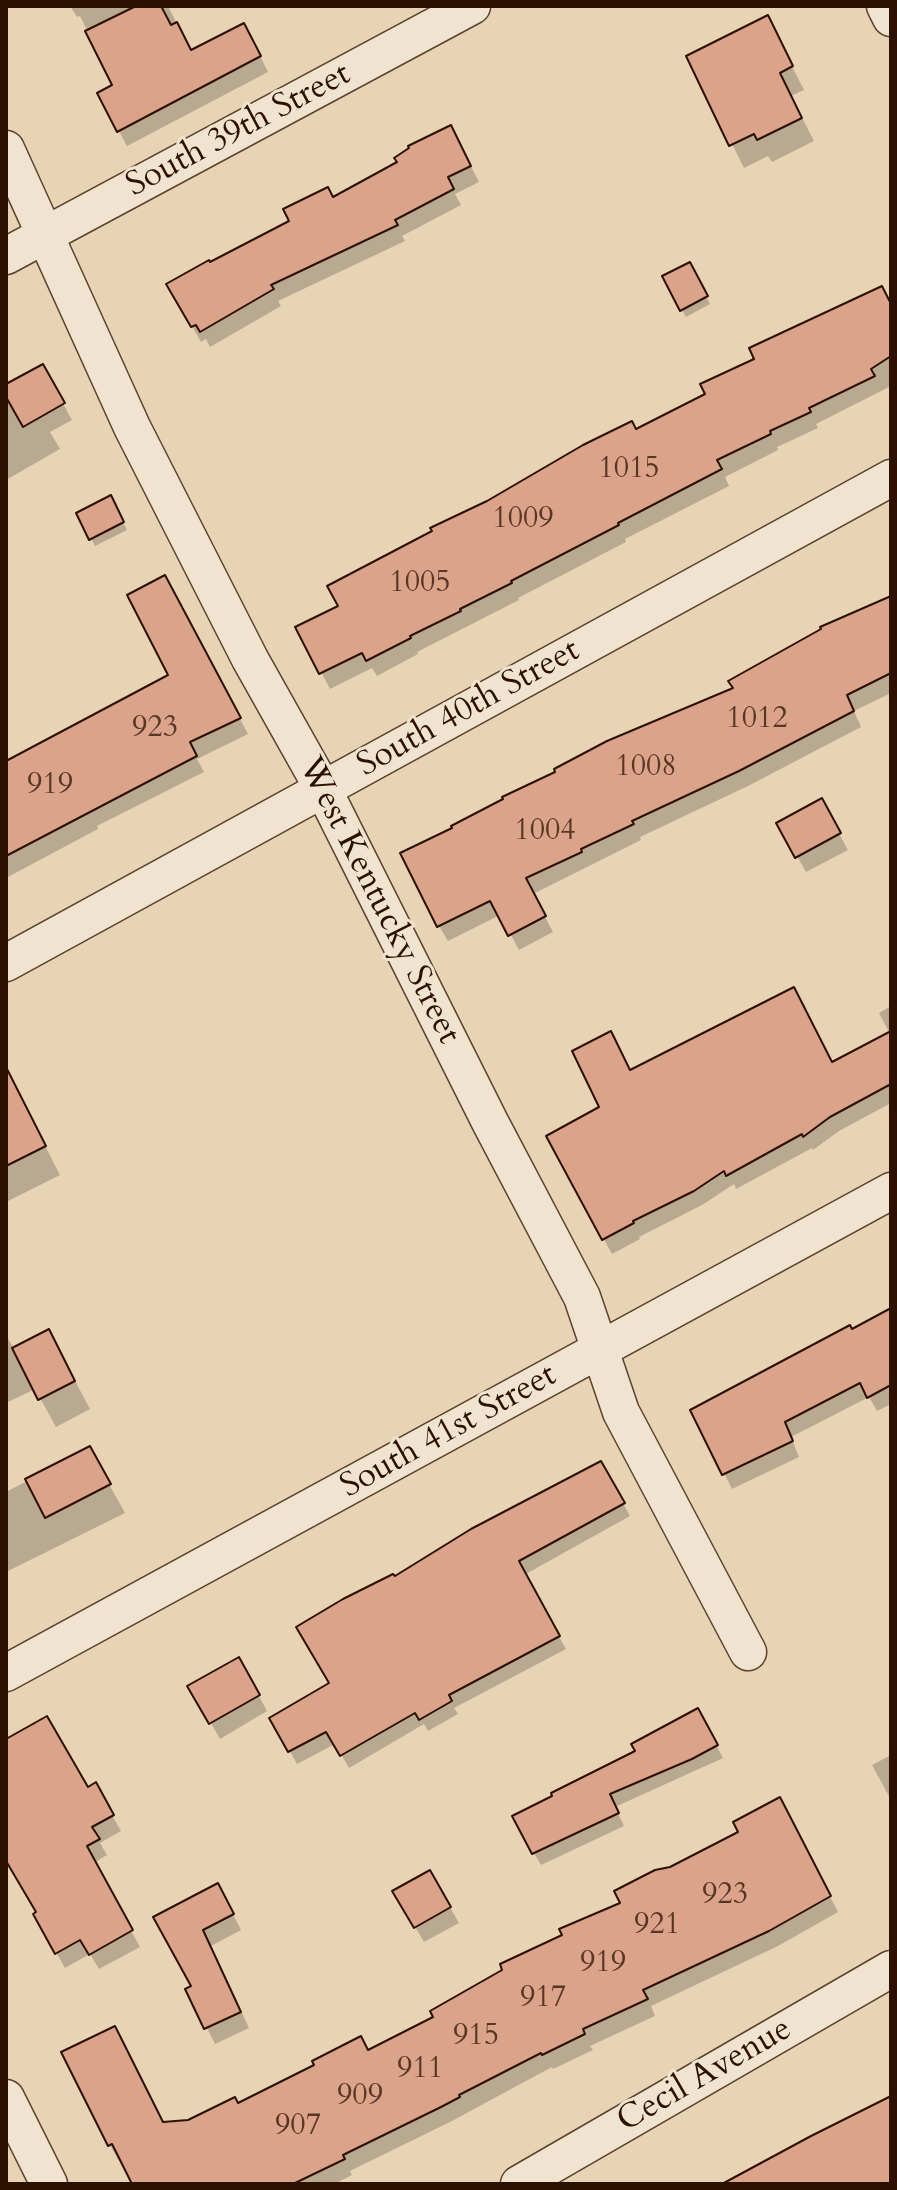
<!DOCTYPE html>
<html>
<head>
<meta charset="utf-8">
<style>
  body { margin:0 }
  #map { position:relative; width:897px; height:2190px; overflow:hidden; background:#e8d4b5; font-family:Cardo,serif }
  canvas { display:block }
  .frame { position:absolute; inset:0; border:8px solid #2c1101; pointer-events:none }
</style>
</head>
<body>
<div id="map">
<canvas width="897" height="2190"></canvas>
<div class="frame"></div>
</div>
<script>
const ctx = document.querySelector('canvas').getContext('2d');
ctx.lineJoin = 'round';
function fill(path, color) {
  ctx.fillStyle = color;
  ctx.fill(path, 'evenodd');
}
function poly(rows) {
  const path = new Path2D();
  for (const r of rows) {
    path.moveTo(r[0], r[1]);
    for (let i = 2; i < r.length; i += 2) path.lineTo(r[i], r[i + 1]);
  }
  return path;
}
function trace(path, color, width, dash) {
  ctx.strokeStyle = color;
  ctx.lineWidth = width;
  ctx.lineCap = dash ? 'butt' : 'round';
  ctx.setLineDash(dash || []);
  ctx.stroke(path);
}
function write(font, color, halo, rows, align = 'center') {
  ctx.font = font + ' Cardo,serif';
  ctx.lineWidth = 6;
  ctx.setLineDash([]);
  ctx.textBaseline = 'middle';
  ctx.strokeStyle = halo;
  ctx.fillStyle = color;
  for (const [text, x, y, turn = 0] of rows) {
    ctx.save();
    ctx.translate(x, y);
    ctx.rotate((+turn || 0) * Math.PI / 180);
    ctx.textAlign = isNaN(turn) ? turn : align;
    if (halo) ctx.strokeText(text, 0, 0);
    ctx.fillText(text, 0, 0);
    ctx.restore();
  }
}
fill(poly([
  [70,6,168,6,191,52,252,40,268,72,127,146,99,94,114,86,80,16,77,17],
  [767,17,804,90,791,96,814,141,772,162,768,156,744,168,689,57],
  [459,143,479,182,455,194,461,205,402,236,405,241,278,301,281,306,210,347,206,339,201,342,169,285,333,199],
  [689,264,710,304,686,317,664,277],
  [891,299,891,386,816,424,818,428,777,447,778,450,725,477,729,486,625,539,626,542,518,598,519,600,417,652,418,654,377,676,372,668,330,689,298,627,340,607,636,432],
  [42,366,72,420,50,432,60,449,6,480,6,385],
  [110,498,127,530,95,546,78,514],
  [173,594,248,734,197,759,204,772,97,826,98,829,6,878,6,763,171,676],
  [891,598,891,693,854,711,861,727,748,786,640,837,641,840,533,894,553,932,519,950,500,915,448,941,439,926,735,689],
  [821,801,848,850,806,872,779,824],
  [891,1006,891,1103,839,1131,813,1150,812,1148,736,1189,734,1184,702,1205,639,1237,640,1239,612,1254,548,1137,602,1108,630,1072,832,1064,890,1034,879,1013],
  [6,1070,60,1175,6,1202],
  [891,1311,891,1404,877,1411,869,1397,791,1437,799,1457,732,1489,692,1410],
  [49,1332,90,1409,56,1427,35,1389,6,1403,6,1335,14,1349],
  [89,1448,125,1513,6,1572,6,1492],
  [600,1463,630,1516,524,1575,566,1649,454,1708,458,1714,428,1731,424,1724,349,1768,335,1744,297,1764,272,1719,332,1684,394,1579],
  [239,1659,267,1711,220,1739,190,1686],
  [698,1711,723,1758,615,1807,624,1826,541,1865,534,1853,638,1752],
  [6,1741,88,1790,95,1785,121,1831,100,1843,107,1855,94,1863,140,1947,99,1969,90,1954,65,1968,35,1915,39,1913,6,1857],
  [891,1755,891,1800,872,1765],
  [788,1815,838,1912,778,1946,651,2006,655,2016,590,2046,593,2050,553,2069,552,2067,450,2122,350,2171,352,2175,334,2184,134,2184,122,2159,119,2161,110,2145,64,2053,163,2124,189,2122,368,2052,436,2018,564,1936,622,1904,670,1869],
  [430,1872,459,1923,424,1942,395,1892],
  [226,1901,241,1930,211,1946,249,2028,215,2044,188,1990,194,1987,155,1918]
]), '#0003');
const building = poly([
  [136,6,161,6,171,25,177,22,191,50,244,23,261,56,117,132,97,93,112,85,85,31,136,6],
  [768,15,793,66,780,73,802,118,757,140,754,134,729,146,686,56,768,15],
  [451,125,471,166,448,177,454,189,395,220,398,225,271,285,274,289,200,332,196,325,191,327,166,284,209,260,210,262,289,221,283,209,328,187,333,197,397,162,394,158,409,148,408,146,451,125],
  [690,262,708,296,680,311,662,276,690,262],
  [882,286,891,304,891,356,871,369,875,376,809,408,811,412,770,431,771,434,717,460,722,469,618,523,619,525,511,581,512,583,460,609,461,611,410,636,411,638,366,661,362,653,319,674,295,627,338,606,327,586,432,531,430,528,487,501,583,445,632,421,636,429,705,394,700,384,754,359,749,348,882,286],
  [43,364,65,403,23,427,6,397,6,384,43,364],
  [111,495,124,522,89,540,76,513,111,495],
  [165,575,241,718,190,742,197,756,6,856,6,761,168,675,127,595,165,575],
  [891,596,891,673,847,695,854,711,739,771,632,821,634,824,581,849,582,852,526,878,546,916,508,936,490,901,437,927,400,853,452,828,451,826,503,799,502,797,555,772,554,769,607,741,733,688,728,681,821,629,820,627,891,596],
  [822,798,841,833,795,858,776,823,822,798],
  [794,987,832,1062,891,1031,891,1084,830,1117,803,1137,802,1134,726,1176,724,1171,694,1191,633,1221,634,1223,602,1240,546,1136,599,1107,572,1051,611,1031,630,1070,794,987],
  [6,1067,46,1146,6,1166,6,1067],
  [891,1308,891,1385,867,1398,860,1383,785,1422,793,1441,722,1475,690,1410,850,1325,852,1329,891,1308],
  [49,1329,75,1381,38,1400,12,1348,49,1329],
  [90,1446,111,1484,45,1518,25,1479,90,1446],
  [601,1461,625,1503,519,1561,560,1636,449,1695,452,1701,419,1720,415,1713,340,1756,326,1732,288,1752,269,1718,329,1683,296,1627,343,1599,393,1574,395,1576,471,1529,601,1461],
  [239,1657,260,1695,209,1724,187,1686,239,1657],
  [698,1708,718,1745,692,1759,610,1794,619,1813,532,1854,512,1816,552,1796,551,1793,635,1751,631,1744,698,1708],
  [47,1716,88,1787,96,1782,114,1815,92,1827,100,1839,87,1846,133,1930,89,1955,80,1940,55,1954,33,1914,36,1912,6,1861,6,1739,47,1716],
  [780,1797,831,1896,769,1931,643,1990,648,1999,583,2029,585,2034,542,2055,541,2053,459,2095,460,2097,441,2107,343,2155,345,2159,293,2184,132,2184,112,2144,108,2146,61,2052,115,2026,163,2122,188,2120,235,2097,238,2103,314,2065,312,2061,361,2036,368,2050,433,2017,430,2011,502,1970,500,1964,562,1935,559,1929,620,1903,614,1891,655,1870,670,1867,738,1832,733,1822,780,1797],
  [430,1870,451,1907,414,1928,392,1891,430,1870],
  [218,1883,234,1914,203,1930,241,2012,204,2029,185,1989,191,1986,153,1917,218,1883],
  [891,2096,891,2184,722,2184,811,2136,891,2096]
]);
fill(building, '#dca38b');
trace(building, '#2c1101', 2);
const minor = poly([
  [885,6,891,18],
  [6,149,132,427,250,659,323,789,490,1122,582,1297,621,1412,748,1652],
  [6,256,472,6],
  [6,963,891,478],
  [6,1673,891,1191],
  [6,2098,49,2184],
  [519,2184,891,1969]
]);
trace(minor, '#5b422e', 39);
trace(minor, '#f0e3cf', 36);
write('30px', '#583624', null, [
  ["1015",629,470],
  ["1009",523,520],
  ["1005",420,584],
  ["1012",757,720],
  ["923",155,729],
  ["1008",646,768],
  ["919",50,786],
  ["1004",545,832],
  ["923",725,1896],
  ["921",657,1926],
  ["919",603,1964],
  ["917",543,1999],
  ["915",476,2037],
  ["911",420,2070],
  ["909",360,2097],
  ["907",298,2127]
]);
write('34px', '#2c1101', '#f0e3cf', [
  ["South 39th Street",239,131,-28],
  ["South 40th Street",469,709,-29],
  ["West Kentucky Street",378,901,63],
  ["South 41st Street",449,1432,-29],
  ["Cecil Avenue",705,2076,-30]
]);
</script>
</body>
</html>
